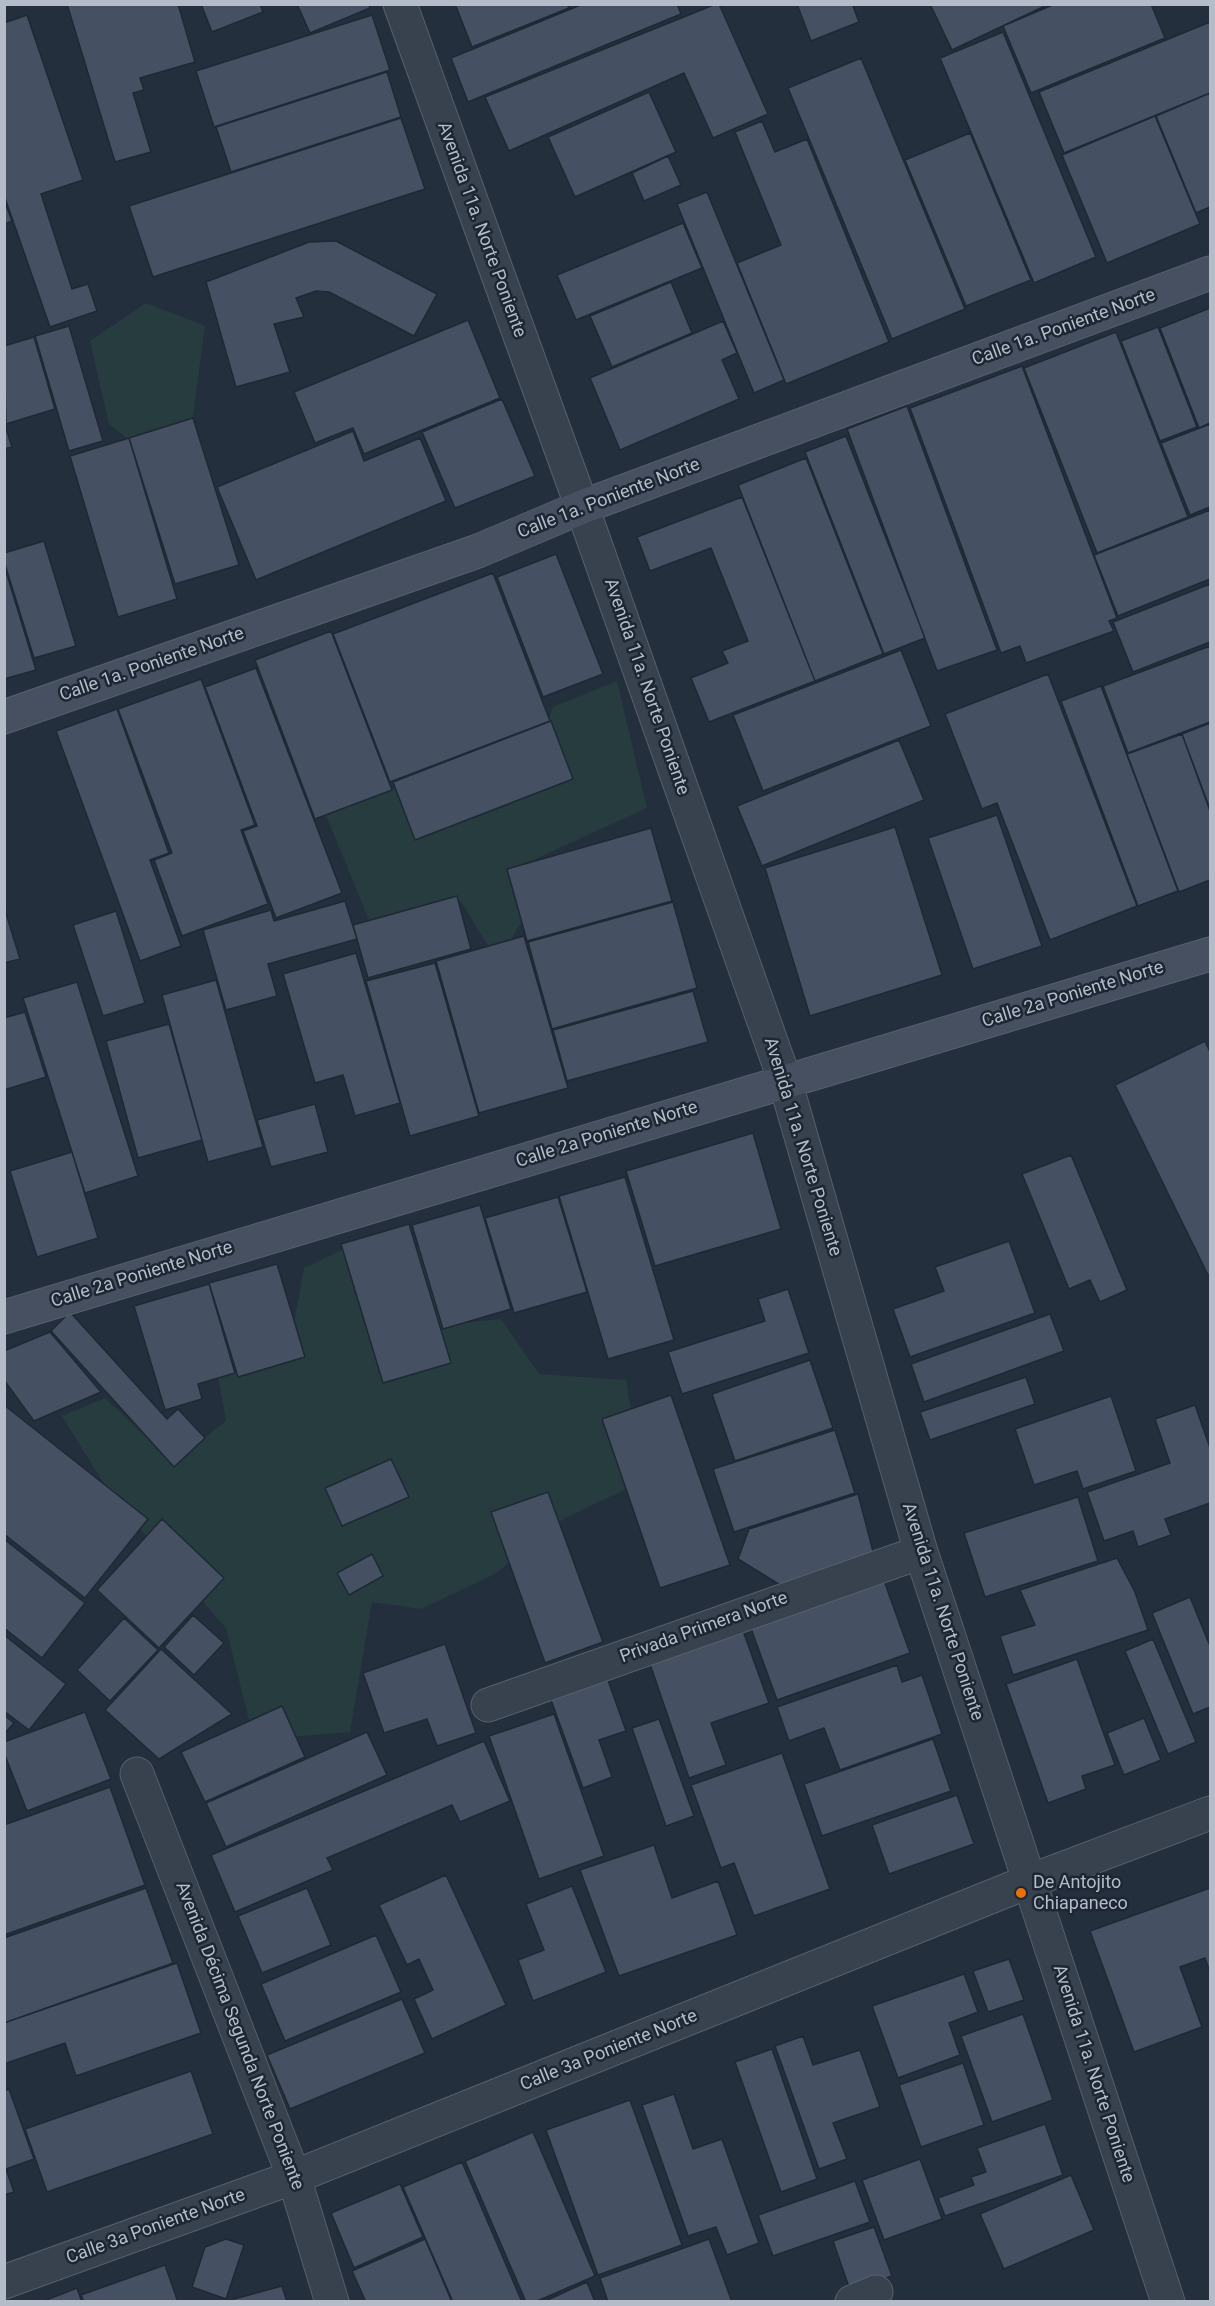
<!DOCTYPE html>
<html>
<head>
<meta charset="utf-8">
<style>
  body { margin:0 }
  #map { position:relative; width:1215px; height:2306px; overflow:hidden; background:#242f3e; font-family:Roboto,sans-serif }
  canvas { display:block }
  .frame { position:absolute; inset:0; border:6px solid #b4bcc9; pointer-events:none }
</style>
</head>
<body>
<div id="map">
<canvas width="1215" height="2306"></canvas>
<div class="frame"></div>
</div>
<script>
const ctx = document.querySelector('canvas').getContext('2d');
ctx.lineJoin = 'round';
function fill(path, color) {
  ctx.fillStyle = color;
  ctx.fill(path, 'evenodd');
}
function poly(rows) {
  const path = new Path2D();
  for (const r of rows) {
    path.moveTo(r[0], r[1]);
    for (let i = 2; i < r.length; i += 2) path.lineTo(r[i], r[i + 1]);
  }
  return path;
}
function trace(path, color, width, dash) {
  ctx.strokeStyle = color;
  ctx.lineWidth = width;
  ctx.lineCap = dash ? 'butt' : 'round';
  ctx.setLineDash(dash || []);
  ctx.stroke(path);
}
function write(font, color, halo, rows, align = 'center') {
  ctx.font = font + ' Roboto,sans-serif';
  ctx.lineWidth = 5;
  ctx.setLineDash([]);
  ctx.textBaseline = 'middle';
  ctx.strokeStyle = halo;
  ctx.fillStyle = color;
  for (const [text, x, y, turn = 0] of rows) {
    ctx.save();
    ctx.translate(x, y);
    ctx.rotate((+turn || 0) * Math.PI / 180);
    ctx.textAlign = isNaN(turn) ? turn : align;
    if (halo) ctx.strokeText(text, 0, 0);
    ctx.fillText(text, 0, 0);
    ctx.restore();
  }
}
fill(poly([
  [146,303,205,326,187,460,145,452,109,424,90,341],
  [617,681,647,808,520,866,530,909,497,961,461,901,436,902,371,925,323,808,438,776,522,792,553,707],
  [427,1220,485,1230,444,1325,501,1319,539,1374,626,1380,643,1481,563,1519,495,1574,421,1609,372,1602,350,1732,254,1740,226,1628,111,1495,62,1416,105,1398,173,1462,226,1421,218,1376,287,1363,304,1268,348,1247,384,1337]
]), '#263c3f');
const building = poly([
  [67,4,178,4,195,62,140,78,144,90,133,93,151,152,115,162,67,4],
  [201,4,260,4,263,12,212,32,201,4],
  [297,4,368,4,370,8,310,33,297,4],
  [455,4,567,4,569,8,472,47,455,4],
  [583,4,677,4,681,14,468,102,451,58,583,4],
  [716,4,719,4,768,114,713,138,684,73,509,151,485,97,716,4],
  [797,4,856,4,853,6,859,22,811,41,797,4],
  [930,4,1049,4,952,50,930,4],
  [1055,4,1151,4,1165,38,1031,93,1003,26,1055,4],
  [27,15,83,180,41,194,72,289,88,284,97,311,50,327,4,195,4,23,27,15],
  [372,15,390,70,214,127,196,71,372,15],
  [1210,22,1210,93,1064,153,1039,92,1210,22],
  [1003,32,1096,257,1034,283,940,58,1003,32],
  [861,58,965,309,892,339,788,88,861,58],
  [387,72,401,117,231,172,216,127,387,72],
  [649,92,676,152,575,197,548,137,649,92],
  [1210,93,1210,207,1196,213,1156,116,1210,93],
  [1155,116,1200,224,1107,263,1062,155,1155,116],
  [401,118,425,189,153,277,129,206,401,118],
  [762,121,775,152,807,139,889,342,786,384,737,263,781,245,735,132,762,121],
  [970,133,1031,280,966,306,905,160,970,133],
  [668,156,681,185,644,201,632,173,668,156],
  [707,192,784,380,754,393,677,204,707,192],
  [4,200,12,221,4,224,4,200],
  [683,223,702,268,576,320,557,275,683,223],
  [336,241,437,294,414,336,329,292,316,291,296,298,304,317,274,324,290,372,236,387,206,282,309,242,336,241],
  [671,282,692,333,612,367,590,316,671,282],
  [1210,308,1210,423,1199,428,1160,328,1210,308],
  [468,320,500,398,364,454,353,428,315,443,294,392,468,320],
  [723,321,737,353,722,360,739,399,620,450,590,378,723,321],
  [69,326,103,441,69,451,35,336,69,326],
  [1158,327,1197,427,1160,441,1121,341,1158,327],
  [1116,332,1188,517,1097,553,1024,368,1116,332],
  [34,337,55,409,6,424,4,346,34,337],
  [1022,366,1117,618,1109,621,1114,631,1026,663,1020,646,1001,653,910,408,1022,366],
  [502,399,535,476,455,508,422,432,502,399],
  [907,406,997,650,937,671,847,429,907,406],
  [193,418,239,565,175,584,129,438,193,418],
  [4,422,12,447,4,449,4,422],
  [1210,424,1210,507,1190,515,1161,443,1210,424],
  [353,431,364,461,420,438,446,501,256,580,217,487,353,431],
  [846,436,925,638,884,654,805,452,846,436],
  [129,438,177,599,118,617,70,456,129,438],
  [806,458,883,654,815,681,738,485,806,458],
  [742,497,815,681,709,722,691,678,728,663,722,651,748,641,711,548,650,571,637,537,742,497],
  [1210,510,1210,579,1118,616,1094,555,1210,510],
  [44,541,76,646,34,658,4,561,4,553,44,541],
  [556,554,603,674,543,697,497,577,556,554],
  [4,565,36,670,4,679,4,565],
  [493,573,550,721,390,782,333,634,493,573],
  [1210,584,1210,642,1133,672,1113,622,1210,584],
  [331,631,392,790,315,819,255,660,331,631],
  [1210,646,1210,722,1128,753,1103,686,1210,646],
  [901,650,931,726,763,791,733,715,901,650],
  [256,668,342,893,276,918,243,831,257,826,205,687,256,668],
  [1048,674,1137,906,1050,940,997,803,982,809,945,714,1048,674],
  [201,679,255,825,241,830,268,904,182,936,154,860,172,853,118,709,201,679],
  [1101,686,1178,891,1138,906,1061,701,1101,686],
  [117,709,169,853,150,860,181,946,140,961,56,731,117,709],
  [551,721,573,779,415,840,393,782,551,721],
  [1210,723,1210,809,1182,734,1210,723],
  [1182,734,1210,811,1210,880,1179,892,1127,754,1182,734],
  [899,740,924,800,762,866,737,806,899,740],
  [997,815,1042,946,973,969,928,838,997,815],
  [895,827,942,975,810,1016,765,868,895,827],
  [651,828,672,901,527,941,507,869,651,828],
  [457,896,471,949,368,978,353,925,457,896],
  [345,901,357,939,268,964,277,996,226,1010,203,930,271,910,274,921,345,901],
  [673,902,697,988,552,1029,528,942,673,902],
  [4,907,20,959,4,963,4,907],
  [116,911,145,1003,103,1016,73,925,116,911],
  [524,936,568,1088,479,1113,436,961,524,936],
  [356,953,400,1103,355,1116,343,1075,315,1083,283,974,356,953],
  [435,963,479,1116,410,1136,366,981,435,963],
  [216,980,263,1147,208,1162,162,995,216,980],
  [77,982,138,1176,85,1193,23,998,77,982],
  [693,991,708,1042,567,1081,553,1030,693,991],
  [25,1012,46,1077,4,1090,4,1018,25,1012],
  [169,1024,202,1140,138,1158,106,1041,169,1024],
  [1205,1041,1210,1052,1210,1274,1208,1275,1115,1085,1205,1041],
  [315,1104,328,1152,271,1167,257,1120,315,1104],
  [753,1133,781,1229,655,1266,626,1171,753,1133],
  [72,1152,98,1238,37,1257,10,1171,72,1152],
  [1071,1155,1127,1290,1100,1302,1090,1280,1069,1289,1022,1174,1071,1155],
  [625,1177,674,1340,608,1359,559,1196,625,1177],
  [558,1197,587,1292,514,1313,485,1218,558,1197],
  [480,1205,511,1309,443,1329,412,1225,480,1205],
  [409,1224,451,1363,383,1383,341,1244,409,1224],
  [1009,1241,1035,1313,910,1357,893,1309,944,1291,935,1267,1009,1241],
  [277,1264,305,1357,238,1377,209,1283,277,1264],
  [209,1284,235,1373,198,1384,202,1399,165,1410,134,1306,209,1284],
  [788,1289,809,1353,682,1394,668,1352,765,1321,758,1299,788,1289],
  [70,1312,167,1419,178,1409,205,1438,174,1467,51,1331,70,1312],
  [1050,1314,1064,1351,924,1402,911,1364,1050,1314],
  [50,1332,101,1392,34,1421,4,1380,4,1351,50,1332],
  [810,1360,833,1428,735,1461,712,1394,810,1360],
  [1026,1377,1035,1404,930,1440,920,1412,1026,1377],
  [671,1395,730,1565,660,1588,602,1419,671,1395],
  [1111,1396,1136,1471,1083,1489,1077,1471,1034,1485,1015,1429,1111,1396],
  [4,1405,148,1519,85,1598,4,1534,4,1405],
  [1195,1405,1210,1448,1210,1503,1165,1519,1171,1535,1138,1547,1133,1531,1104,1541,1087,1492,1170,1463,1155,1419,1195,1405],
  [835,1430,855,1493,734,1532,713,1469,835,1430],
  [391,1459,409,1497,342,1526,325,1488,391,1459],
  [548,1492,603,1642,545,1663,491,1512,548,1492],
  [858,1494,874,1555,790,1591,738,1559,749,1529,858,1494],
  [1078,1497,1098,1561,985,1597,964,1533,1078,1497],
  [162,1519,224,1578,159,1648,97,1590,162,1519],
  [4,1539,85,1603,42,1658,4,1628,4,1539],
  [372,1554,383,1576,349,1595,337,1573,372,1554],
  [1117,1558,1135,1592,1148,1630,1013,1675,1000,1636,1035,1625,1020,1590,1117,1558],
  [882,1575,910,1653,777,1700,749,1623,882,1575],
  [1190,1597,1210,1646,1210,1707,1193,1714,1152,1613,1190,1597],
  [193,1615,224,1643,194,1675,164,1647,193,1615],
  [124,1618,158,1650,110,1701,77,1670,124,1618],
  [742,1628,769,1703,711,1723,726,1765,689,1778,649,1661,742,1628],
  [4,1635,66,1684,29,1730,4,1711,4,1635],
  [1153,1639,1196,1742,1168,1754,1125,1651,1153,1639],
  [445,1644,476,1733,437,1746,427,1719,384,1733,363,1673,445,1644],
  [161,1649,232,1714,159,1759,105,1710,161,1649],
  [1077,1659,1115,1765,1082,1776,1086,1789,1048,1803,1006,1684,1077,1659],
  [897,1665,902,1682,922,1675,942,1734,840,1770,824,1728,789,1741,777,1707,897,1665],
  [604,1669,626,1731,599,1740,612,1777,583,1788,547,1689,604,1669],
  [282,1706,305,1757,205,1802,181,1752,282,1706],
  [85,1712,111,1779,27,1811,4,1753,4,1742,85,1712],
  [554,1714,604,1856,539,1879,489,1736,554,1714],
  [4,1715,14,1723,4,1734,4,1715],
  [1144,1718,1161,1760,1124,1775,1107,1733,1144,1718],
  [659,1719,694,1816,666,1826,632,1728,659,1719],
  [367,1732,387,1775,226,1847,206,1803,367,1732],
  [933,1739,951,1791,822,1836,804,1784,933,1739],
  [484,1741,510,1801,460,1822,452,1805,327,1858,333,1870,235,1912,211,1855,484,1741],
  [782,1753,830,1889,754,1916,734,1863,721,1868,691,1785,782,1753],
  [110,1787,145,1885,4,1935,4,1825,110,1787],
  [957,1795,974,1844,889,1874,872,1825,957,1795],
  [654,1845,672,1898,718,1881,737,1935,619,1976,580,1870,654,1845],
  [446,1875,506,2005,432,2039,414,1999,433,1990,419,1959,407,1965,379,1905,446,1875],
  [572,1886,606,1972,533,2001,518,1960,544,1950,526,1904,572,1886],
  [146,1888,173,1963,4,2023,4,1938,146,1888],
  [307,1888,331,1945,262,1973,238,1916,307,1888],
  [1210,1888,1210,1972,1205,1958,1180,1967,1202,2027,1134,2052,1090,1931,1210,1888],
  [376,1935,401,1992,285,2041,261,1984,376,1935],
  [1009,1959,1024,2000,988,2012,973,1971,1009,1959],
  [177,1963,201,2033,76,2076,65,2043,4,2064,4,2023,177,1963],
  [964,1974,978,2012,949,2023,960,2055,898,2078,872,2006,964,1974],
  [402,1999,425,2053,290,2109,267,2055,402,1999],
  [1023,2014,1053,2100,992,2122,961,2036,1023,2014],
  [803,2036,813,2065,860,2050,880,2107,833,2123,847,2159,819,2169,775,2046,803,2036],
  [772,2049,817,2179,781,2192,735,2062,772,2049],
  [963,2063,984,2125,921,2147,899,2085,963,2063],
  [191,2071,213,2134,47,2192,25,2129,191,2071],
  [9,2089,34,2159,6,2169,14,2192,4,2195,4,2091,9,2089],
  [674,2094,693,2149,722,2139,759,2243,727,2255,716,2227,688,2236,642,2105,674,2094],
  [630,2100,682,2245,598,2275,546,2130,630,2100],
  [1045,2124,1063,2175,945,2216,938,2198,974,2185,971,2177,986,2172,977,2148,1045,2124],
  [533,2132,595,2276,535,2302,526,2302,465,2161,533,2132],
  [920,2159,942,2219,884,2240,862,2180,920,2159],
  [462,2162,522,2302,453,2302,403,2187,462,2162],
  [1071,2175,1094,2230,1004,2269,980,2214,1071,2175],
  [855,2181,870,2222,773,2256,758,2215,855,2181],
  [400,2184,423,2237,354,2268,331,2213,400,2184],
  [874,2227,892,2276,850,2290,833,2241,874,2227],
  [226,2239,244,2245,226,2299,192,2287,205,2247,226,2239],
  [425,2239,452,2302,366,2302,352,2271,425,2239],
  [709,2239,732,2302,608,2302,600,2278,709,2239],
  [165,2265,178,2302,84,2302,81,2295,165,2265],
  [587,2282,595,2302,543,2302,587,2282],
  [282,2286,287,2302,235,2302,234,2299,282,2286],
  [77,2288,82,2302,41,2302,77,2288]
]);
fill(building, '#455162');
trace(building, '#1f2835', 1.5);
const street = poly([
  [400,4,582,507,785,1081,921,1552,1168,2302],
  [488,1705,921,1552],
  [137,1774,294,2177,332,2302],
  [4,2282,294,2177,1030,1881,1210,1813],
  [852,2302,876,2292]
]);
const secondary = poly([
  [4,717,478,551,582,507,1210,273],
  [4,1317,1210,954]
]);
trace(street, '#565f6c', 35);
trace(secondary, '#565f6c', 35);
trace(street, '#38414e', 33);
trace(secondary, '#465061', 33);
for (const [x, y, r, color] of [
  [1021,1893,6,"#e8710a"]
]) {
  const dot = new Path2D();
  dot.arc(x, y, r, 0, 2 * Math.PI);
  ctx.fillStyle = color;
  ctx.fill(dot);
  trace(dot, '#1d2633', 2);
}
write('18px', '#b4bcc9', '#1d2633', [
  ["Avenida 11a. Norte Poniente",481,230,70],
  ["Calle 1a. Poniente Norte",1064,328,-20],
  ["Calle 1a. Poniente Norte",609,499,-21],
  ["Calle 1a. Poniente Norte",152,665,-19],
  ["Avenida 11a. Norte Poniente",646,687,71],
  ["Calle 2a Poniente Norte",1073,995,-17],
  ["Calle 2a Poniente Norte",607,1135,-17],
  ["Avenida 11a. Norte Poniente",802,1147,73],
  ["Calle 2a Poniente Norte",142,1275,-17],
  ["Avenida 11a. Norte Poniente",942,1612,72],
  ["Privada Primera Norte",704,1628,-20],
  ["Avenida Décima Segunda Norte Poniente",239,2036,69],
  ["Calle 3a Poniente Norte",609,2051,-22],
  ["Avenida 11a. Norte Poniente",1093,2074,72],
  ["Calle 3a Poniente Norte",156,2227,-20]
]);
write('18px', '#b4bcc9', '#1d2633', [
  ["De Antojito",1033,1883],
  ["Chiapaneco",1033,1904]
], 'left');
</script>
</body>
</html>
